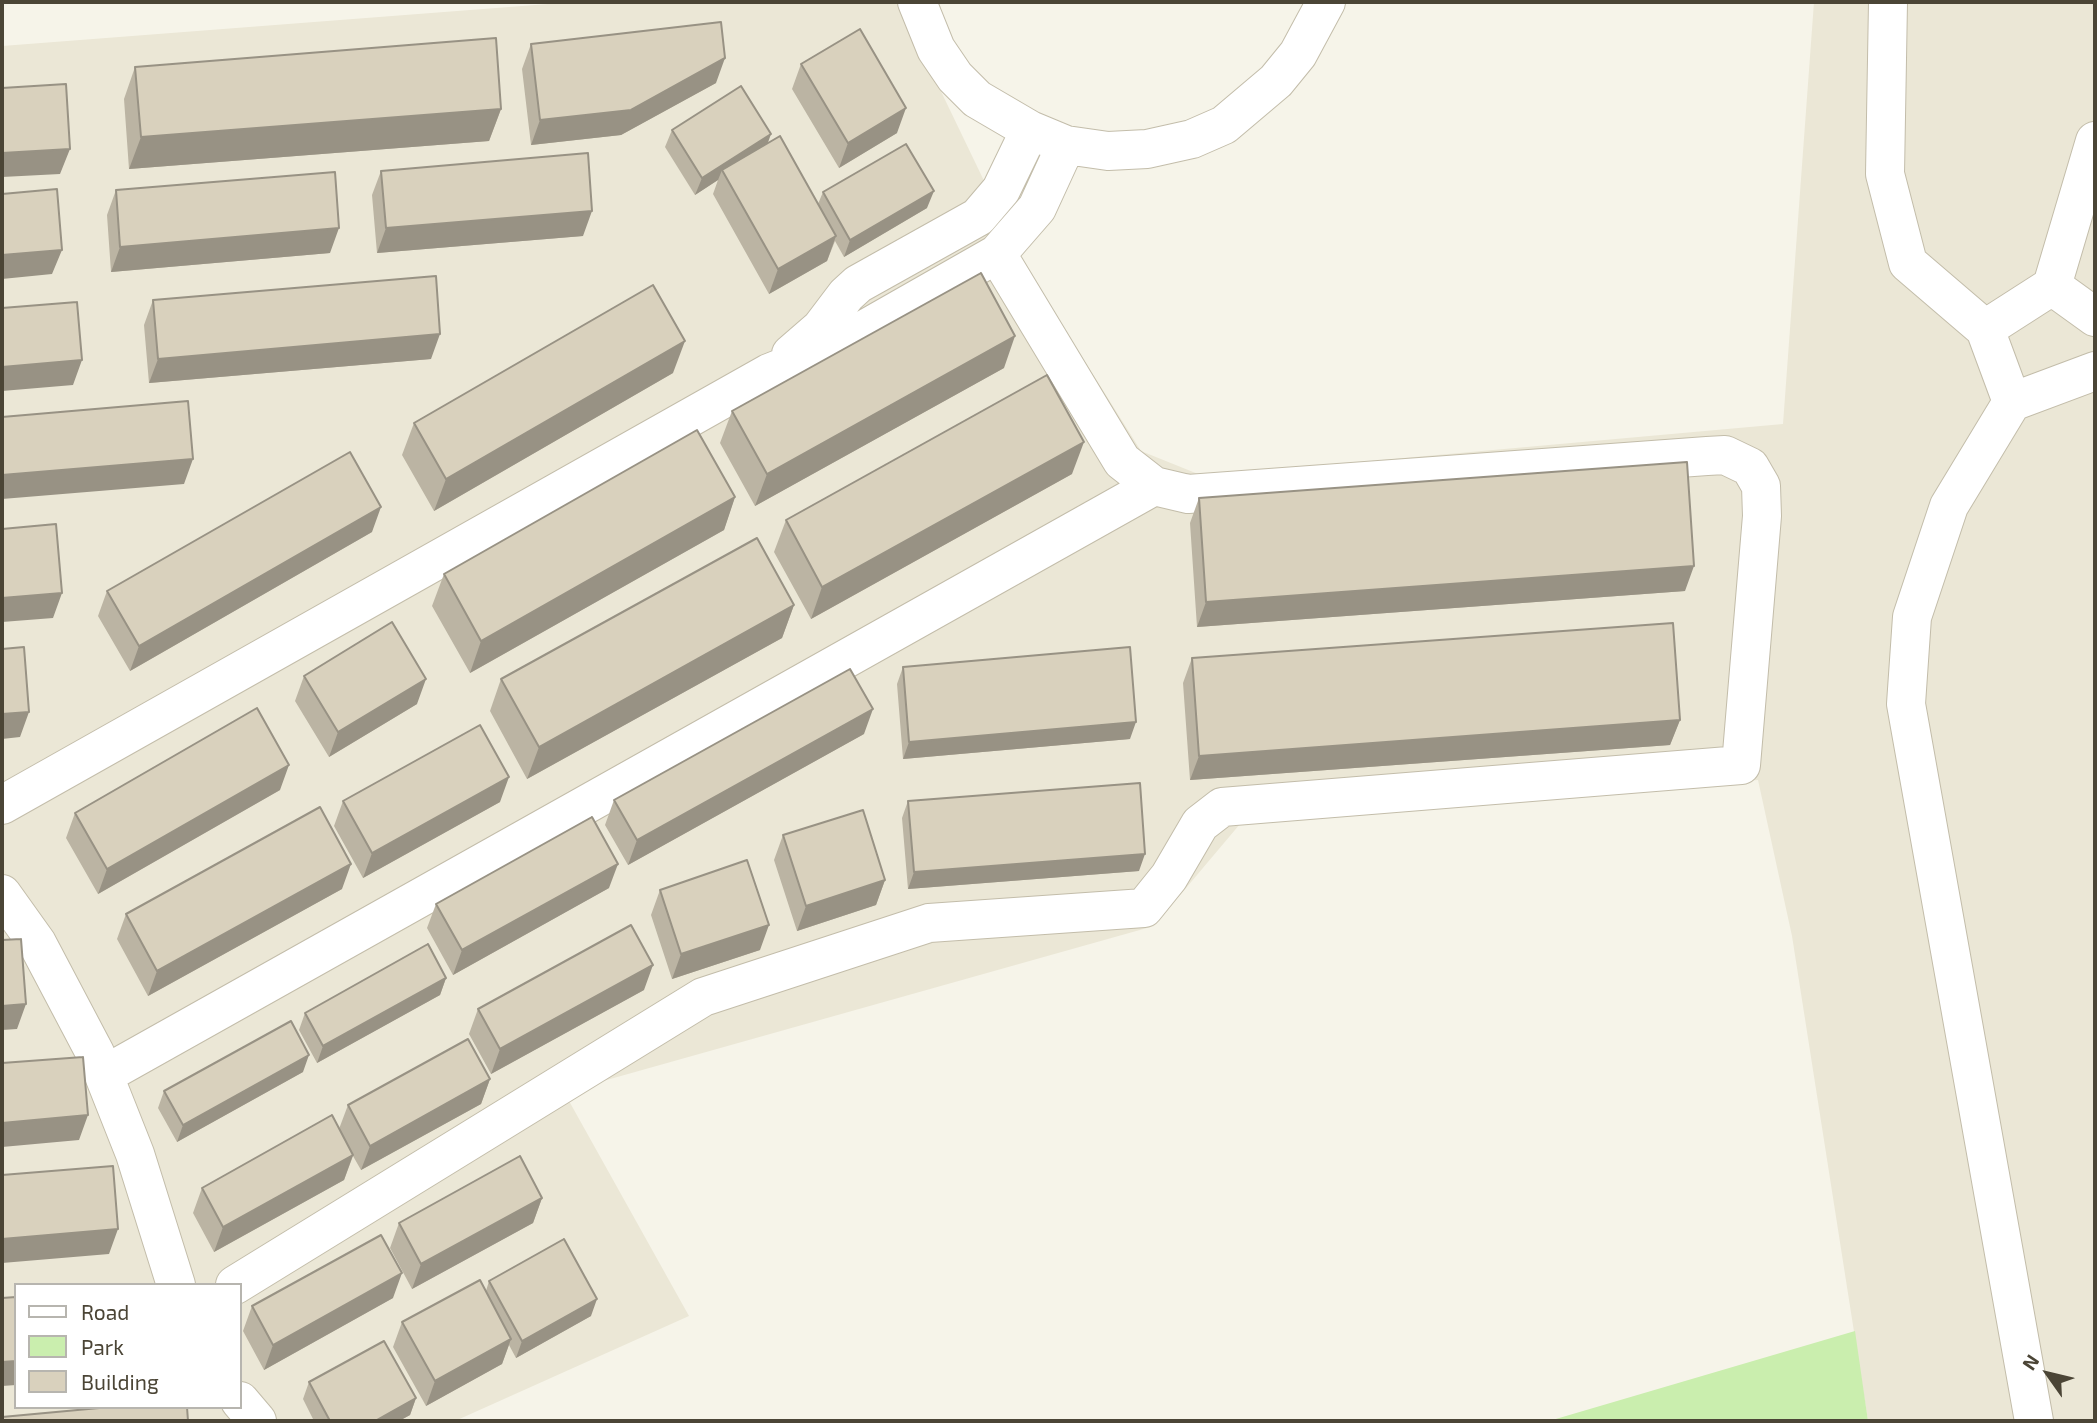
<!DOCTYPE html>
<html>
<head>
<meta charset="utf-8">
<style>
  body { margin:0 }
  #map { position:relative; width:2097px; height:1423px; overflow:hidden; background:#f6f4e9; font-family:"Exo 2",sans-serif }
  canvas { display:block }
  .frame { position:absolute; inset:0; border:4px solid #4b4536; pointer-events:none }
  .legend { position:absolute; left:14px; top:1283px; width:228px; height:126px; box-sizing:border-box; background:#fff; border:2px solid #b7b5af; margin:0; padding:9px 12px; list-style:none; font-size:21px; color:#4b4536 }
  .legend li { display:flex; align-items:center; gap:14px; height:35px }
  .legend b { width:35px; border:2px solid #b7b5af }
  .north { position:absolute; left:2013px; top:1339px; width:70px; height:70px; -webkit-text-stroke:5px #fff; paint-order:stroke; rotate:304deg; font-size:19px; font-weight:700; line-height:28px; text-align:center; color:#4b4536 }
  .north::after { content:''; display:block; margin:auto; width:24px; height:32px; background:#4b4536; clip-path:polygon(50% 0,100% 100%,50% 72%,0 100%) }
</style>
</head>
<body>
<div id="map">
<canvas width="2097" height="1423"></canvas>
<div class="frame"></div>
<ul class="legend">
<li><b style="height:9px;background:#fff"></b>Road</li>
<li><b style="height:19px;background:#caeeae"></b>Park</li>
<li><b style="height:19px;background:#d9d1bd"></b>Building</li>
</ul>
<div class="north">N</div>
</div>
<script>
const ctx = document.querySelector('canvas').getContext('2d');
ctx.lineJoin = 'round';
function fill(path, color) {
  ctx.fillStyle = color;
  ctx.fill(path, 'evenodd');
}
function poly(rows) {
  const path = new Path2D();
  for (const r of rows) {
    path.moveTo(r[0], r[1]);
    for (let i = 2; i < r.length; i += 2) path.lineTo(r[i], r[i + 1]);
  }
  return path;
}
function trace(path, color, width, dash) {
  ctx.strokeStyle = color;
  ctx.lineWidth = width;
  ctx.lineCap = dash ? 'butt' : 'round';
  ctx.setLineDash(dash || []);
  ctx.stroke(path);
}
fill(poly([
  [574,2,898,2,1025,266,1141,451,1203,476,1783,424,1814,2,2095,2,2095,1421,1868,1421,1792,936,1758,780,1240,824,1154,926,564,1092,689,1316,455,1421,2,1421,2,46],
  [16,1285,240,1285,240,1407,16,1407]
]), '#ebe7d6');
fill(poly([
  [1855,1331,1868,1421,1549,1421]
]), '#caeeae');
const minor = poly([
  [917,2,936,49,955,77,977,99,1030,130,1066,145,1108,151,1147,149,1192,139,1224,125,1276,81,1298,54,1326,2],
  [1888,2,1885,174,1908,263,1985,329,2052,286,2095,141],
  [2052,286,2095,317],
  [1985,329,2012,402],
  [791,354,821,328,846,295,858,284,978,217,1001,190,1030,130],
  [2,805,769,373,832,348,997,254,1037,208,1066,145],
  [2,894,37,943,95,1053,135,1154,176,1285],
  [104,1075,1154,486],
  [235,1285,703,997,929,923,1144,908,1169,877,1200,824,1222,807,1741,765,1762,516,1761,486,1750,467,1725,455,1707,456,1188,494,1154,486,1122,461,997,254],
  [240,1401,257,1421],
  [2034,1421,1906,704,1912,617,1949,506,2012,402,2095,371]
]);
trace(minor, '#c3bdaa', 40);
trace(minor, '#fff', 38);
fill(poly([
  [531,44,716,83,621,135,531,145,522,69],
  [801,64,897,133,839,168,792,89],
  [135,67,501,109,489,141,129,169,124,99],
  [672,130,767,144,818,204,823,192,927,208,844,257,835,241,827,261,769,294,713,194,718,180,695,195,665,147],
  [381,171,583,236,377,253,372,195],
  [116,190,330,253,111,272,107,215],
  [153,300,431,359,149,383,144,325],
  [1004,368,755,506,720,443,732,411],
  [673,373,434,511,402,455,414,423],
  [1072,474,811,619,774,552,786,520],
  [735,497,724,530,470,673,432,606,444,574],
  [1199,498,1685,591,1197,627,1190,523],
  [372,532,130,671,98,616,107,591],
  [794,605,782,638,527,779,490,711,501,679],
  [1192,658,1680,720,1670,745,1190,780,1183,683],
  [903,667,1130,739,903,759,897,684],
  [304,676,417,704,329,757,295,701],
  [864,734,628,865,605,825,614,800],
  [280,790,98,894,66,838,75,813],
  [343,801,500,802,363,878,334,826],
  [908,801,1139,871,908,889,902,818],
  [783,835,885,880,876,905,797,931,774,860],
  [609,888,453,975,427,928,436,904],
  [342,889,148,996,117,939,126,914],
  [660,890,760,950,672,979,651,915],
  [446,978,440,995,317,1063,299,1030,305,1013],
  [644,990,491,1074,469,1034,478,1009],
  [303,1072,177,1142,158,1108,164,1091],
  [490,1079,481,1104,361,1170,353,1156,344,1180,214,1252,193,1213,202,1188,339,1129,348,1105],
  [542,1198,533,1223,412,1289,390,1248,399,1223],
  [489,1281,591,1316,516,1358,509,1345,502,1364,426,1406,393,1347,402,1322,486,1291],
  [393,1298,264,1370,243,1331,252,1306],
  [309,1382,416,1398,410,1415,399,1421,314,1421,303,1399]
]), '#bbb4a3');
fill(poly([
  [725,58,716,83,621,135,531,145,540,120],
  [906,108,897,133,839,168,848,143],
  [501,109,489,141,129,169,141,137],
  [771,134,765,151,722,170,718,180,695,195,702,178],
  [70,149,60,174,2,177,2,153],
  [934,191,927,208,844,257,850,240],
  [592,211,583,236,377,253,386,228],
  [339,228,330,253,111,272,120,247],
  [836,236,827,261,769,294,778,269],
  [62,250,52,274,2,279,2,255],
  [440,334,431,359,149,383,158,359],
  [1015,336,1004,368,755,506,767,474],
  [685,341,673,373,434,511,446,479],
  [82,360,73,385,2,391,2,367],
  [1084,442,1072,474,811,619,822,587],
  [193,459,184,484,2,499,2,475],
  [735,497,724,530,470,673,481,641],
  [381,507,372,532,130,671,139,646],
  [1694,566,1685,591,1197,627,1206,602],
  [62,593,53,618,2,622,2,598],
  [794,605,782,638,527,779,539,747],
  [426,679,417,704,329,757,338,732],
  [873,709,864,734,628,865,637,840],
  [29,712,20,737,2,739,2,714],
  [1680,720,1670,745,1190,780,1199,756],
  [1136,722,1130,739,903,759,909,742],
  [289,765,280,790,98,894,107,869],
  [509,777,500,802,363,878,372,853],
  [1145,854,1139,871,908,889,914,872],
  [351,864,342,889,148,996,157,971],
  [618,864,609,888,453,975,462,950],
  [885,880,876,905,797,931,806,906],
  [769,925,760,950,672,979,681,954],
  [653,965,644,990,491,1074,500,1049],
  [446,978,440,995,317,1063,323,1046],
  [26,1004,17,1029,2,1030,2,1006],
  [309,1055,303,1072,177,1142,183,1125],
  [490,1079,481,1104,361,1170,370,1146],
  [88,1115,79,1140,2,1147,2,1123],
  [353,1155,344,1180,214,1252,223,1227],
  [542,1198,533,1223,412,1289,421,1264],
  [118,1229,109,1254,2,1263,2,1239],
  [402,1273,393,1298,264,1370,273,1345],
  [597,1299,591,1316,516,1358,522,1341],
  [511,1339,502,1364,426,1406,435,1381],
  [16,1361,16,1385,2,1386,2,1362],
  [416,1398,410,1415,399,1421,375,1421]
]), '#989284');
const building = poly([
  [721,22,725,58,631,110,540,120,531,44,721,22],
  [860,29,906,108,848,143,801,64,860,29],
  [496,38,501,109,141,137,135,67,496,38],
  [66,84,70,149,2,153,2,88,66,84],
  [741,86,771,134,702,178,672,130,741,86],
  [780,136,836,236,778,269,722,170,780,136],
  [906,144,934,191,850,240,823,192,906,144],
  [588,153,592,211,386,228,381,171,588,153],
  [335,172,339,228,120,247,116,190,335,172],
  [57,189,62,250,2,255,2,194,57,189],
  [981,273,1015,336,767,474,732,411,981,273],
  [436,276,440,334,158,359,153,300,436,276],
  [653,285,685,341,446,479,414,423,653,285],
  [77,302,82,360,2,367,2,308,77,302],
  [1047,375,1084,442,822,587,786,520,1047,375],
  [188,401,193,459,2,475,2,417,188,401],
  [697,430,735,497,481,641,444,574,697,430],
  [350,452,381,507,139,646,107,591,350,452],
  [1687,462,1694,566,1206,602,1199,498,1687,462],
  [56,524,62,593,2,598,2,529,56,524],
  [757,538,794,605,539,747,501,679,757,538],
  [392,622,426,679,338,732,304,676,392,622],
  [1673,623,1680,720,1199,756,1192,658,1673,623],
  [24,647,29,712,2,714,2,649,24,647],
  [1130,647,1136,722,909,742,903,667,1130,647],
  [850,669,873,709,637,840,614,800,850,669],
  [257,708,289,765,107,869,75,813,257,708],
  [480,725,509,777,372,853,343,801,480,725],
  [1140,783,1145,854,914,872,908,801,1140,783],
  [320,807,351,864,157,971,126,914,320,807],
  [863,810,885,880,806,906,783,835,863,810],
  [592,817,618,864,462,950,436,904,592,817],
  [747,860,769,925,681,954,660,890,747,860],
  [631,925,653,965,500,1049,478,1009,631,925],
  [21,939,26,1004,2,1006,2,940,21,939],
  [428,944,446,978,323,1046,305,1013,428,944],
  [291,1021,309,1055,183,1125,164,1091,291,1021],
  [468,1039,490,1079,370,1146,348,1105,468,1039],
  [83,1057,88,1115,2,1123,2,1063,83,1057],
  [332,1115,353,1155,223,1227,202,1188,332,1115],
  [520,1156,542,1198,421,1264,399,1223,520,1156],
  [113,1166,118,1229,2,1239,2,1175,113,1166],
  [381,1235,402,1273,273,1345,252,1306,381,1235],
  [564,1239,597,1299,522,1341,489,1281,564,1239],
  [480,1280,511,1339,435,1381,402,1322,480,1280],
  [16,1297,16,1361,2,1362,2,1298,16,1297],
  [384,1341,416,1398,375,1421,330,1421,309,1382,384,1341],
  [110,1407,187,1407,188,1421,2,1421,2,1417,110,1407]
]);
fill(building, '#d9d1bd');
trace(building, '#989284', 2);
</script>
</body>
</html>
